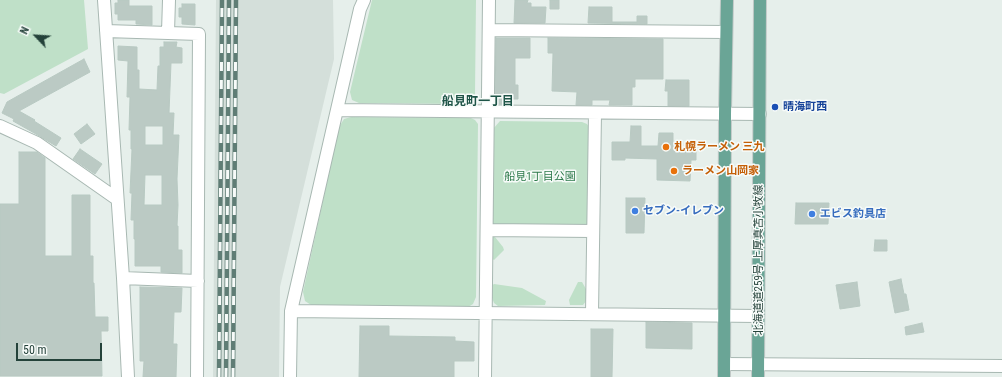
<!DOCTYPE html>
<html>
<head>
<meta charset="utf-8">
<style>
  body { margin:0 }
  #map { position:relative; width:1002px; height:377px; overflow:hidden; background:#e6efeb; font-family:"Roboto Condensed",sans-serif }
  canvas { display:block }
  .north { position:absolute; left:16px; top:16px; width:40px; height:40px; -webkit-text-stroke:3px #f7fbf9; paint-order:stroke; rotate:295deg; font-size:11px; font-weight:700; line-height:16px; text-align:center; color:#24423a }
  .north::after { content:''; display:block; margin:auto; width:14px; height:18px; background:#24423a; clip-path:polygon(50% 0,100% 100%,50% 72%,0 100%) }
  .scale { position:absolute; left:16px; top:343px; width:86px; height:18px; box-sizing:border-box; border:2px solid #24423a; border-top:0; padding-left:5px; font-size:12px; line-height:14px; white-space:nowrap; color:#24423a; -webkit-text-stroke:3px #f7fbf9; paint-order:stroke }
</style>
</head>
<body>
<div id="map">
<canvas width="1002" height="377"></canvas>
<div class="north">N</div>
<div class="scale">50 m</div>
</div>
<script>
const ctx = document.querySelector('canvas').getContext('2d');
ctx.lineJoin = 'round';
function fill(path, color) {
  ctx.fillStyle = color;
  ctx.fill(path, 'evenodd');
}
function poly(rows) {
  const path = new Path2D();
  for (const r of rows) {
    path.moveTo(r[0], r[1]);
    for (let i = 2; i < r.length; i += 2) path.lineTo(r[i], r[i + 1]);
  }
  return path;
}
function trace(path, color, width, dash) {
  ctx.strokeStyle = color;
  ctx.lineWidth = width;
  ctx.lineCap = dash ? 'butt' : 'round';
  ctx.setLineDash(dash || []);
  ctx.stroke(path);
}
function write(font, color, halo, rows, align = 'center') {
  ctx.font = font + ' "Roboto Condensed","Noto Sans JP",sans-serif';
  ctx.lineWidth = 3;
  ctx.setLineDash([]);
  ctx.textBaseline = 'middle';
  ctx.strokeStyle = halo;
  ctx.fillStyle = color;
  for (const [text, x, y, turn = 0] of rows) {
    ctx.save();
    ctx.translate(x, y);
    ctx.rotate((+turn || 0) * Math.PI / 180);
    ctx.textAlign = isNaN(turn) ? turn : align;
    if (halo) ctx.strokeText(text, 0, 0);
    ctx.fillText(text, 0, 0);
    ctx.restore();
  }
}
fill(poly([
  [216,0,333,0,334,59,280,287,279,377,213,377]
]), '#d4dfda');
fill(poly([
  [0,0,84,0,88,49,4,94,0,93],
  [372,0,476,0,475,94,472,101,466,104,359,103,352,100,350,92],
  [351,117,471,118,475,120,478,124,476,297,473,304,468,307,311,305,305,301,303,292,339,127,344,119],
  [500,121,582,122,587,124,589,127,587,225,492,224,493,129],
  [493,237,495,237,503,247,504,250,494,260,491,258,490,240],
  [578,282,582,282,586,289,587,300,583,305,570,305,569,300],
  [494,284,522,288,546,301,545,305,498,306,494,303,491,295,491,286]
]), '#bfe0c8');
const building = poly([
  [118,0,129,0,129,6,152,6,152,25,136,24,136,20,118,20,118,14,115,14,115,3,118,3,118,0],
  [515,0,528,0,527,3,531,3,531,7,546,7,545,23,514,23,515,0],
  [550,0,559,0,559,9,550,9,550,0],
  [182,4,195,4,195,25,182,24,182,17,179,17,179,8,182,8,182,4],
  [589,7,612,7,612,22,637,22,637,16,647,16,647,24,588,23,589,7],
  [496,38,530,38,530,58,515,58,515,85,518,85,518,99,510,99,510,104,495,104,496,38],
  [548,38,663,39,663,79,635,79,635,87,632,87,632,105,609,105,610,100,592,100,592,105,576,105,577,92,552,91,553,53,548,53,548,38],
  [164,42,177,42,176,47,182,48,182,63,171,63,169,113,174,113,173,135,179,135,177,179,178,205,177,226,178,226,178,250,182,250,182,273,161,272,161,266,135,266,135,239,134,239,134,220,131,220,132,193,130,193,132,149,131,149,131,130,129,130,130,97,127,97,128,61,118,60,118,46,137,47,137,70,139,70,139,89,157,90,158,66,160,66,160,47,164,47,164,42],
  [145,126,163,126,163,145,145,145,145,126],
  [145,175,162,175,162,205,144,205,145,175],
  [84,59,90,72,19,111,35,120,34,121,61,138,56,146,36,134,13,121,14,119,2,113,7,102,84,59],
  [666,80,689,80,689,106,668,106,668,91,665,91,666,80],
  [87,124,95,134,81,144,74,134,87,124],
  [631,126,641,126,641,146,658,146,659,133,673,133,673,148,696,148,696,160,691,160,690,181,657,180,657,159,625,158,625,160,612,160,612,142,630,142,631,126],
  [80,149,102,164,95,174,73,159,80,149],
  [19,152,37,152,45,158,45,256,72,256,72,195,90,195,90,256,93,256,93,283,94,283,95,317,108,317,108,331,101,331,102,376,0,376,0,204,19,204,19,152],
  [626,198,645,198,644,233,626,233,626,198],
  [796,203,829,203,828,224,795,224,796,203],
  [875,240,887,240,887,251,874,251,875,240],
  [901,279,904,294,906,294,909,310,895,313,889,282,901,279],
  [857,282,860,306,840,309,836,285,857,282],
  [140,287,182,288,181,312,174,312,173,344,177,344,176,377,143,377,144,361,140,361,140,287],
  [646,322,692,323,692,349,646,348,646,322],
  [922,323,924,332,906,335,905,327,922,323],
  [360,326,389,326,389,336,455,337,455,341,474,342,474,361,454,361,454,377,359,377,360,326],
  [591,329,613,329,612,377,591,377,591,329]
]);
fill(building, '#bbcac4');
trace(building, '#b8c9c2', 1);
const minor = poly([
  [104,0,123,278,128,377],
  [489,30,726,32],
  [106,31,199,34,197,377],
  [168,32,169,0],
  [337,110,760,114],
  [0,126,37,143,117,199],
  [487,230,593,231],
  [123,278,198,281],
  [291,311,758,316],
  [592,313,595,113],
  [724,364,1002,366],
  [290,377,291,311,360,9,364,0],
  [485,377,489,0]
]);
const major = poly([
  [724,377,725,114,727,0],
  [758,377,760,0]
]);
trace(minor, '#a8b8b2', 14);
trace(major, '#c2cac8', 14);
trace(minor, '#fff', 12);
trace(major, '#6aa596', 12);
const rail = poly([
  [219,377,222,0],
  [226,377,229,0],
  [233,377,236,0]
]);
trace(rail, '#5f7d75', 4.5);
trace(rail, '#f7fbf9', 3, [9]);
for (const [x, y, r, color] of [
  [775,107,4,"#1a4fb4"],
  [666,147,4,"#e8710a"],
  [674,171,4,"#e8710a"],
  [635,211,4,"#3f7fe0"],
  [812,214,4,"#3f7fe0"]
]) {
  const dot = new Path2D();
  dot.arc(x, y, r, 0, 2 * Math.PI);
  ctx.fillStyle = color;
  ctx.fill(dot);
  trace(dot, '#f7fbf9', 1.5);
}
write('bold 11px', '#164399', '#f7fbf9', [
  ["晴海町西",783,107]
], 'left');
write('bold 11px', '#c56008', '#f7fbf9', [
  ["札幌ラーメン 三九",674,147],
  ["ラーメン山岡家",682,171]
], 'left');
write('11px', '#2d7a4b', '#f7fbf9', [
  ["船見1丁目公園",540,177]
]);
write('bold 11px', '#366cbe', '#f7fbf9', [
  ["セブン-イレブン",643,211],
  ["エビス釣具店",820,214]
], 'left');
write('11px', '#24423a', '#f7fbf9', [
  ["北海道道259号 上厚真苫小牧線",759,260,-90]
]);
write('bold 12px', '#1f5548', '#f7fbf9', [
  ["船見町一丁目",478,102]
]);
</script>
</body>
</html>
